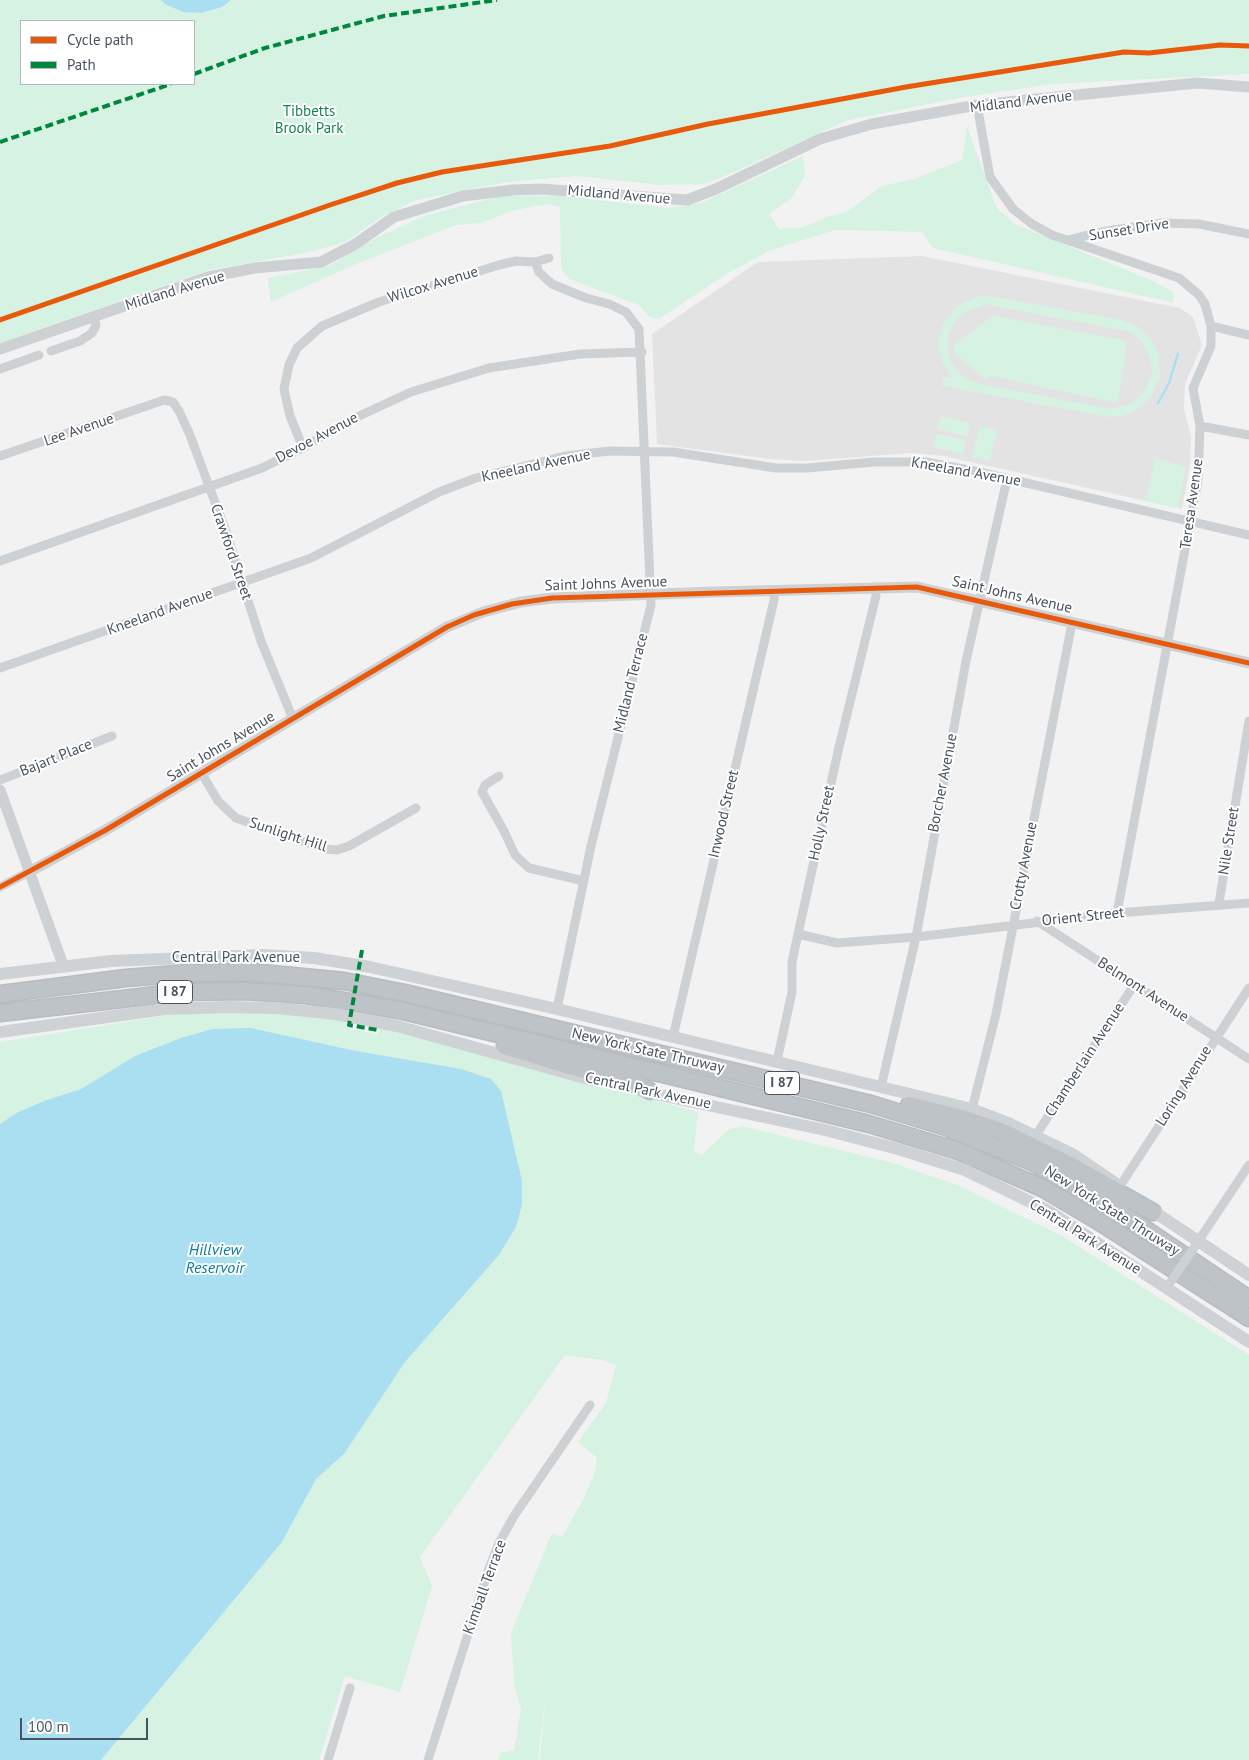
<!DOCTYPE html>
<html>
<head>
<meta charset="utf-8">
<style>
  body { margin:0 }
  #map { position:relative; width:1249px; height:1760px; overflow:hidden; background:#f3f2f2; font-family:"PT Sans",sans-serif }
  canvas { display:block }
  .legend { position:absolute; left:20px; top:20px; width:175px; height:65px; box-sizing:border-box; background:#fff; border:1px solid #b6babf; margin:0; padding:6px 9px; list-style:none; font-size:15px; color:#485360 }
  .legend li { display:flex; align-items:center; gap:10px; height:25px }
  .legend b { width:25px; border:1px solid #b6babf }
  .scale { position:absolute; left:20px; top:1718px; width:128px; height:22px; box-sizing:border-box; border:2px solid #485360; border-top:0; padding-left:6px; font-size:15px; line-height:18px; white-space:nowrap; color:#485360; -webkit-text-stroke:4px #fff; paint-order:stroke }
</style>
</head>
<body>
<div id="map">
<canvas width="1249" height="1760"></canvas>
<ul class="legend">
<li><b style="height:6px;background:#e8590c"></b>Cycle path</li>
<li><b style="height:6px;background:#00873e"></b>Path</li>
</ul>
<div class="scale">100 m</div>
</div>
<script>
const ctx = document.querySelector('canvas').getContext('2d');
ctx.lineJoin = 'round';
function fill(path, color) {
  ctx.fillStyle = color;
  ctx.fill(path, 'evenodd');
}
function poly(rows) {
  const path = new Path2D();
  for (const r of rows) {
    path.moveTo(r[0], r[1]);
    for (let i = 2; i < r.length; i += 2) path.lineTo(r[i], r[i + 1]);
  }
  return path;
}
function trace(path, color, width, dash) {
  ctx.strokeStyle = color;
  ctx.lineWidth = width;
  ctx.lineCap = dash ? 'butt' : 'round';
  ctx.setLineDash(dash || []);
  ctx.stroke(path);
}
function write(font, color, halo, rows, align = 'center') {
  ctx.font = font + ' "PT Sans",sans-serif';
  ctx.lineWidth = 4;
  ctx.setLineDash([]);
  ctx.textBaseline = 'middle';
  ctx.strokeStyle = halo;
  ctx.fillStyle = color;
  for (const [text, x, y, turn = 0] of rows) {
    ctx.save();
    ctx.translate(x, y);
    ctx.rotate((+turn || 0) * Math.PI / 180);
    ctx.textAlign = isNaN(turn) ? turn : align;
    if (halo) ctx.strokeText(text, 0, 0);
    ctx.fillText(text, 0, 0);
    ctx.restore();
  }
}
fill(poly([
  [922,256,1180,308,1193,317,1202,345,1185,384,1184,408,1191,437,1190,466,1182,509,944,456,911,453,804,461,770,459,657,444,652,334,758,262]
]), '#e4e3e4');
fill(poly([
  [0,0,1249,0,1249,74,1053,84,959,98,848,120,732,173,704,184,659,185,577,176,506,182,416,200,381,217,345,242,310,252,209,270,0,343],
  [21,21,194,21,194,84,21,84],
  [967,126,996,207,1015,224,1153,281,1173,292,1174,303,933,248,922,232,835,230,771,250,728,273,659,319,649,317,639,305,569,279,561,268,560,207,548,204,515,210,481,223,456,225,356,264,271,302,268,278,331,265,368,242,424,216,501,196,563,196,669,208,701,203,803,156,805,175,792,198,769,214,779,229,804,227,829,216,845,213,882,186,914,179,962,160],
  [979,296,996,297,1121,320,1137,326,1151,338,1159,356,1160,376,1153,393,1144,404,1134,411,1123,416,1109,417,942,386,943,377,953,378,943,363,939,351,939,339,943,324,957,306],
  [985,304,1130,332,1142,341,1151,359,1152,375,1146,389,1131,404,1111,409,979,384,968,380,958,372,950,359,947,343,949,333,956,320,963,313],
  [991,315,1127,341,1118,403,991,376,985,379,954,353,954,345,989,318,991,320],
  [941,416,970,423,967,436,937,429],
  [980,426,997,430,990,461,972,457],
  [936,434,966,440,963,454,933,447],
  [1155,458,1186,467,1178,508,1146,501],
  [226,1010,346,1020,346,1028,377,1034,381,1027,698,1112,694,1151,702,1155,728,1130,742,1126,893,1163,960,1186,1062,1236,1249,1355,1249,1760,540,1760,546,1694,538,1760,498,1760,500,1753,514,1750,521,1709,514,1684,511,1633,552,1533,562,1537,583,1500,594,1475,597,1458,578,1442,606,1403,616,1365,602,1360,565,1355,420,1557,432,1586,400,1692,345,1676,319,1760,101,1760,282,1542,316,1479,344,1454,405,1362,499,1255,516,1227,522,1205,356,1051,251,1028,135,1056,81,1089,44,1101,18,1112,0,1124,0,1042,168,1015]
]), '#d6f2e2');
fill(poly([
  [161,0,231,0,222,7,201,13,183,12,165,4],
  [251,1028,356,1051,461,1069,491,1079,501,1091,522,1181,522,1205,516,1227,499,1255,405,1362,344,1454,316,1479,282,1542,101,1760,0,1760,0,1124,18,1112,44,1101,81,1089,135,1056,181,1038,213,1029]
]), '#aadef1');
trace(poly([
  [1158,403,1169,383,1178,354]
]), '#aadef1', 2.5);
const motorway = poly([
  [0,994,126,978,189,973,251,972,344,981,405,993,871,1104,946,1127,1032,1162,1112,1207,1249,1299],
  [0,1013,183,992,245,991,306,995,399,1010,869,1124,958,1151,1044,1189,1098,1221,1249,1318],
  [505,1046,566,1065,639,1085,650,1091],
  [909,1105,965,1119,1001,1131,1072,1166,1153,1212]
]);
trace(motorway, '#b6bcc2', 19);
trace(poly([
  [977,105,990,177,1013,209,1032,224,1052,235,1179,278,1199,295,1205,304,1211,326,1211,346,1193,388,1200,426,1198,480,1117,913],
  [1068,240,1106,231,1162,223,1199,224,1249,234],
  [535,262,549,258],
  [1211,326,1249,335],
  [51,351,80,341,92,333,96,325,94,318],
  [0,369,39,355],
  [1200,426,1249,435],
  [303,448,290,416,284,389,289,365,297,348,322,326,379,302,499,265,516,261,535,262,539,272,552,284,586,298,609,304,626,312,639,329,651,605,591,846,557,1009],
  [0,456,164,400,173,402,179,411,190,435,226,532,261,641,293,719],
  [0,561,262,468,303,448,344,423,411,392,489,368,580,354,642,352],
  [0,668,311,558,439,492,476,478,565,456,610,451,673,452,776,468,807,468,874,462,926,462,975,471,1249,535],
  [202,774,218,801,236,818,325,849,337,850,349,846,416,808],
  [499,776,485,785,482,792,504,831,515,855,529,868,584,881],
  [0,780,112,736],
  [0,887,29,872],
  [1219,903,1249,721],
  [1037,921,1249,1059],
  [798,934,837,943,916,937,1117,913,1249,903],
  [673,1037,774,600,774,591],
  [777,1061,792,992,792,962,798,934,839,747,876,596,875,587],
  [881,1087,916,937,966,661,1007,479],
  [972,1109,996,1014,1072,623],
  [1036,1135,1134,985],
  [1120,1186,1249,988],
  [1195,1246,1249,1165],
  [328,1760,350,1688],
  [428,1760,488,1571,499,1543,514,1516,590,1405]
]), '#ced1d3', 9);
trace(poly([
  [0,349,208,277,255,268,321,262,354,245,394,217,463,196,513,190,541,189,687,200,716,189,820,139,872,124,977,105,1197,83,1249,87],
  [0,790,63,965],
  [29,872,104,831,447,627,483,612,521,602,552,598,714,592,917,587,1249,663]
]), '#ced1d3', 11);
trace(poly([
  [0,974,111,961,263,955,314,958,370,967,557,1009,972,1109,1006,1122,1074,1155,1115,1183],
  [0,1032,165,1009,228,1007,276,1008,336,1014,397,1026,592,1080],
  [641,1091,825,1130,898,1149,965,1170,1047,1210,1249,1342],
  [1147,1207,1249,1275]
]), '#ced2d5', 12);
trace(motorway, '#bec3c8', 16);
trace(poly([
  [1170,1283,1194,1248]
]), '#ced1d3', 9);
trace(poly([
  [194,74,265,48,384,16,497,0],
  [0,142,171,84],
  [362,950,349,1025,378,1030]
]), '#00873e', 4, [8, 4]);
trace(poly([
  [0,320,330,205,397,183,442,172,610,146,708,124,906,87,1124,52,1149,53,1220,45,1249,46],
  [0,887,104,831,447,627,474,615,512,604,552,598,917,587,1249,663]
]), '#e8590c', 5);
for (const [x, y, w] of [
  [175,992,35],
  [782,1083,35]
]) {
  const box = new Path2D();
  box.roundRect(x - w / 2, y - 11.5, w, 23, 4);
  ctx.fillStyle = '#fff';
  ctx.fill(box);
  trace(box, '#485360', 1);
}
write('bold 14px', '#485360', null, [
  ["I 87",175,992],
  ["I 87",782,1083]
]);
write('15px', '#485360', '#fff', [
  ["Midland Avenue",1021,102,-7],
  ["Midland Avenue",619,195,5],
  ["Sunset Drive",1129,230,-9],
  ["Wilcox Avenue",433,285,-17],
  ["Midland Avenue",175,291,-17],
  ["Lee Avenue",79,430,-19],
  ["Devoe Avenue",317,438,-28],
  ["Kneeland Avenue",536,466,-12],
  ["Kneeland Avenue",966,472,10],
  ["Teresa Avenue",1192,504,-82],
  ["Crawford Street",231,552,71],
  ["Saint Johns Avenue",606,584,-2],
  ["Saint Johns Avenue",1012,595,13],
  ["Kneeland Avenue",160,612,-20],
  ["Midland Terrace",631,683,-76],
  ["Saint Johns Avenue",221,747,-31],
  ["Bajart Place",56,758,-22],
  ["Borcher Avenue",943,783,-79],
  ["Inwood Street",724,814,-77],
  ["Holly Street",822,823,-78],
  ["Sunlight Hill",288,835,18],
  ["Nile Street",1229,841,-81],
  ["Crotty Avenue",1024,866,-79],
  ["Orient Street",1083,917,-6],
  ["Central Park Avenue",236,958],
  ["Belmont Avenue",1143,990,33],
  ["New York State Thruway",648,1051,13],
  ["Chamberlain Avenue",1085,1060,-57],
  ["Loring Avenue",1184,1086,-58],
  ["Central Park Avenue",648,1091,12],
  ["New York State Thruway",1112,1211,32],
  ["Central Park Avenue",1085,1237,32],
  ["Kimball Terrace",485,1587,-70]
]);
write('15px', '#138753', '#fff', [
  ["Tibbetts",309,112],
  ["Brook Park",309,129]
]);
write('italic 16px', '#067ca6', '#fff', [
  ["Hillview",215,1250],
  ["Reservoir",215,1268]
]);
</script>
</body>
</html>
